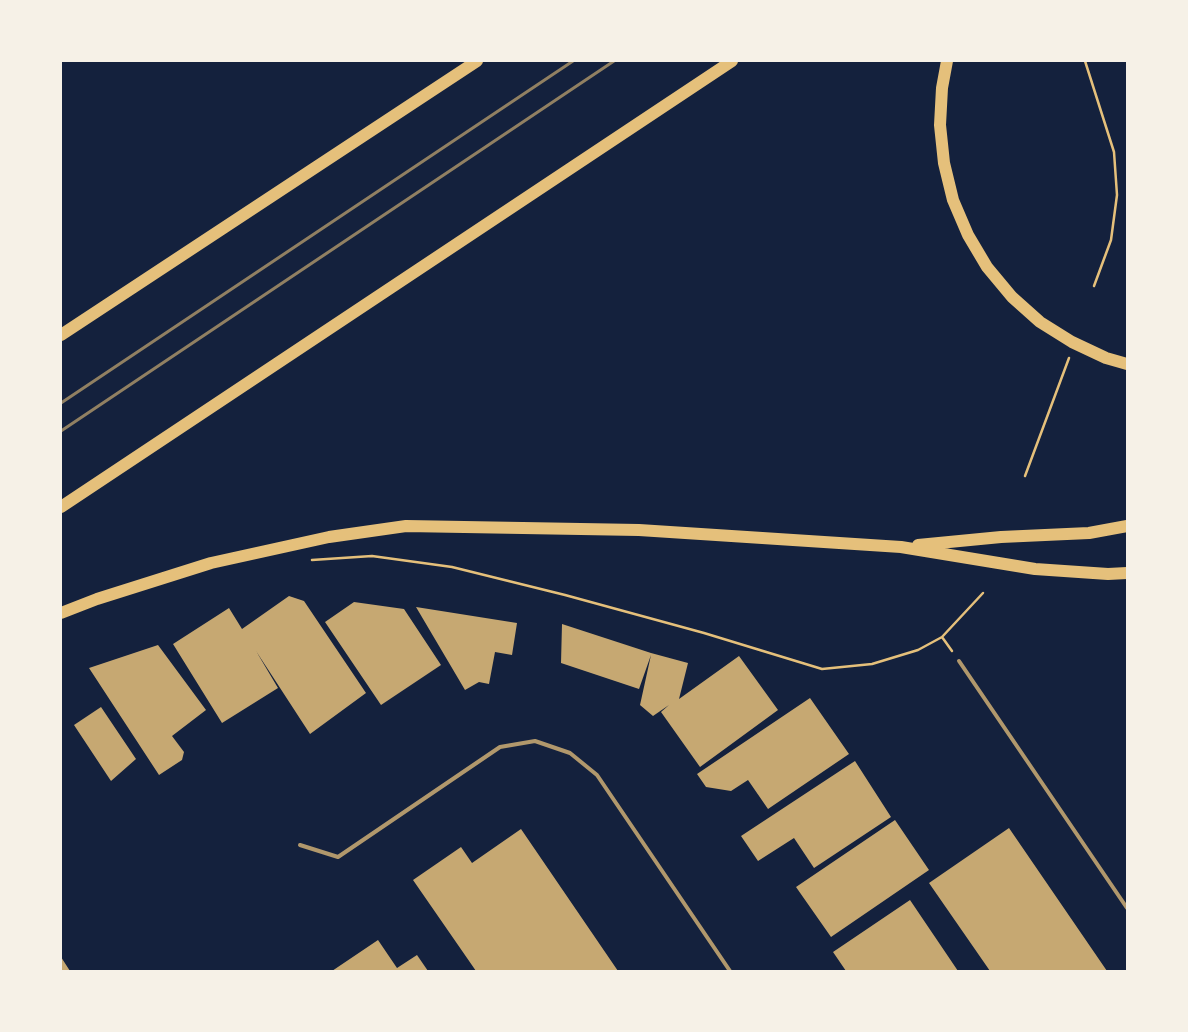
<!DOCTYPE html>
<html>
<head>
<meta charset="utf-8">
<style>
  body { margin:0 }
  #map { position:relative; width:1188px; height:1032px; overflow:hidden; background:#14213d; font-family:"PT Sans Narrow",sans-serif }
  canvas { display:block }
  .frame { position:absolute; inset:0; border:62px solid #f6f1e7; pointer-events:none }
</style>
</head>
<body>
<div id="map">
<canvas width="1188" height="1032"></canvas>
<div class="frame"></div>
</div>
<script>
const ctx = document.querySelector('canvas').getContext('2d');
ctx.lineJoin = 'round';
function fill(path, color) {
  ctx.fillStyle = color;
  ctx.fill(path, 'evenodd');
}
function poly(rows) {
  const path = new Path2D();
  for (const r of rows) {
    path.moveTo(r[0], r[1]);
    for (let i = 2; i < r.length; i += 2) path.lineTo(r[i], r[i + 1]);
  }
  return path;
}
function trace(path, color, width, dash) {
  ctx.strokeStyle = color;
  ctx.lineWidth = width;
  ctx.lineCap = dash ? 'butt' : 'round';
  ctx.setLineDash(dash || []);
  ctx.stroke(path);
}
fill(poly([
  [289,596,304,601,366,693,310,734,256,651,278,688,222,723,173,644,229,608,242,629],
  [354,602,404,609,441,665,381,705,325,622],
  [416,607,517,623,512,655,495,652,489,684,479,682,465,690],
  [562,624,651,653,688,663,679,699,739,656,778,710,700,767,661,712,669,705,653,716,640,705,651,655,639,689,561,663],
  [158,645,206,710,172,736,184,752,182,760,159,775,89,668],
  [810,698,849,754,768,809,748,780,731,791,706,787,697,774],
  [101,707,136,759,111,781,74,725],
  [855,761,891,817,814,868,794,838,758,861,741,836],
  [895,820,929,870,831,937,796,887],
  [1009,828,1107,971,990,971,929,883],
  [521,829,618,971,476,971,413,880,461,847,472,863],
  [910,900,958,971,846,971,833,952],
  [378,940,397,968,417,955,428,971,332,971],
  [61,957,70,971,61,971]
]), '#c6a872');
trace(poly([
  [1085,61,1114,152,1117,195,1111,240,1094,286],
  [1025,476,1069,358],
  [312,560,372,556,452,567,565,595,704,633,822,669,872,664,918,650,942,637,983,593],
  [942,637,952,651]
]), '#e5c07b', 2.5);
trace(poly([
  [959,661,1127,908],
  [300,845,338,857,500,747,535,741,570,753,597,775,730,971]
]), '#b1986c', 4);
trace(poly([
  [947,61,942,88,940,125,944,163,953,200,968,235,987,267,1012,297,1040,322,1072,342,1106,358,1127,364],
  [61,335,477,61],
  [61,507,732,61],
  [918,545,1001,537,1089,533,1127,526],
  [61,613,97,599,211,563,329,537,406,526,639,530,901,547,1035,569,1108,574,1127,573]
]), '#e5c07b', 12);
trace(poly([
  [61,403,573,61],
  [61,431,614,61]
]), '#918062', 3);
</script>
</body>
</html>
